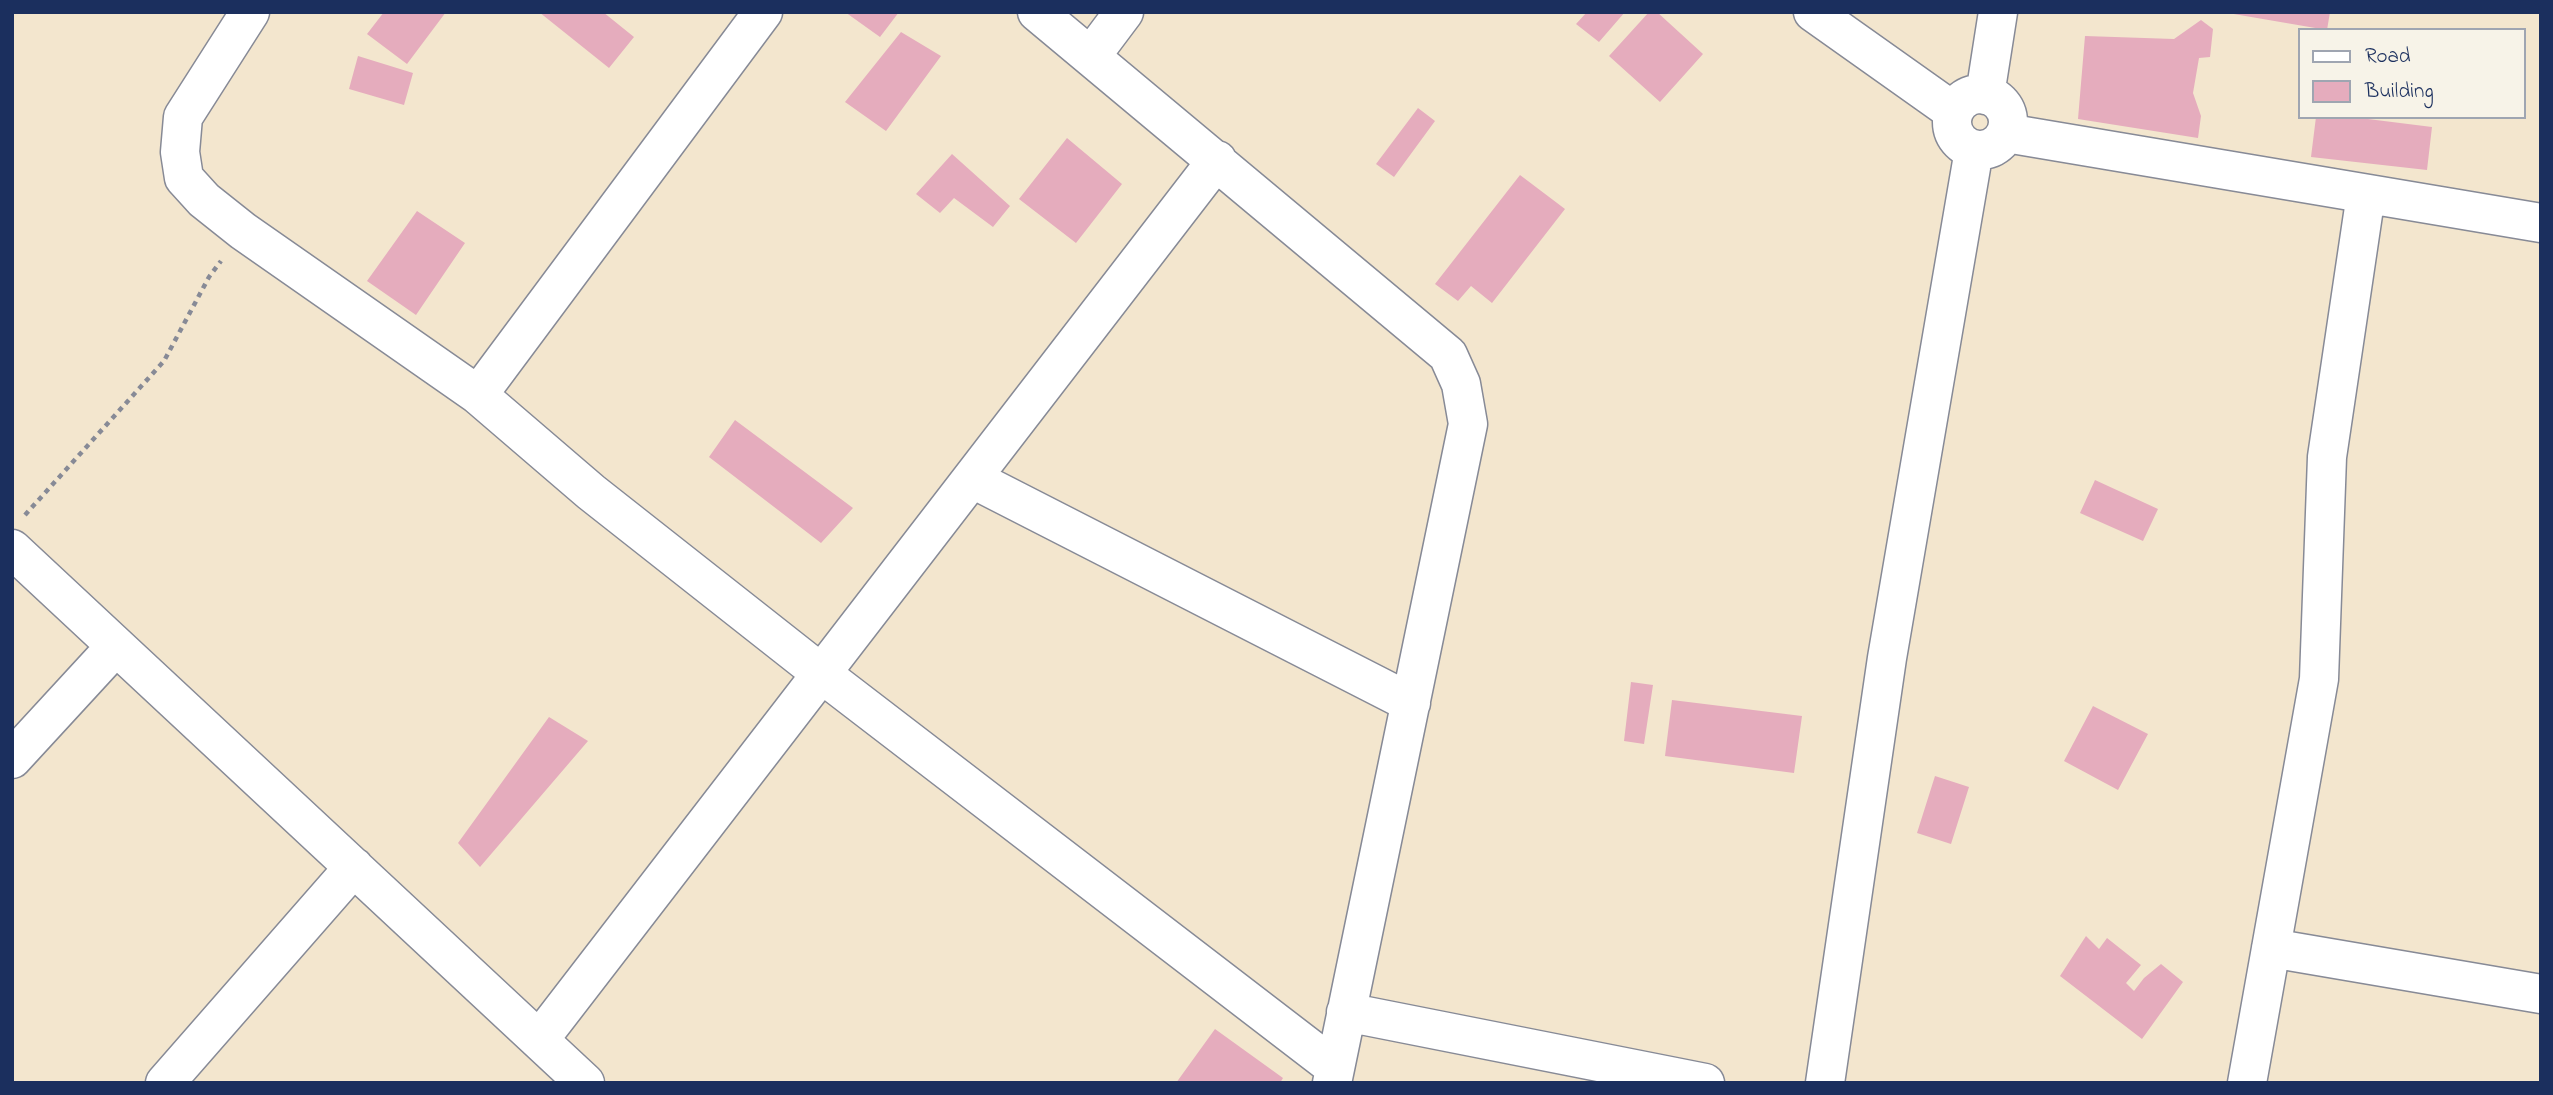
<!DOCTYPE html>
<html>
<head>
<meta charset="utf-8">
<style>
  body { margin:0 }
  #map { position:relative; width:2553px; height:1095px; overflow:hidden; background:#f3e6ce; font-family:"Indie Flower",sans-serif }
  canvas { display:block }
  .frame { position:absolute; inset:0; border:14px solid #1b2f5e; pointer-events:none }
  .legend { position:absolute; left:2298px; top:28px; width:228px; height:91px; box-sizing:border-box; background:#f7f3e8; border:2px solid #9fa5b1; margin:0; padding:9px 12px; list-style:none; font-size:21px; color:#1b2f5e }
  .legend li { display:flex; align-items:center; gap:14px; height:35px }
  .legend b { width:35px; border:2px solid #9fa5b1 }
</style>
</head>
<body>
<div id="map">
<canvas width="2553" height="1095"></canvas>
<div class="frame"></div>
<ul class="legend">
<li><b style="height:9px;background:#fff"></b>Road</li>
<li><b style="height:19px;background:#e5acbd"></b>Building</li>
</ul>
</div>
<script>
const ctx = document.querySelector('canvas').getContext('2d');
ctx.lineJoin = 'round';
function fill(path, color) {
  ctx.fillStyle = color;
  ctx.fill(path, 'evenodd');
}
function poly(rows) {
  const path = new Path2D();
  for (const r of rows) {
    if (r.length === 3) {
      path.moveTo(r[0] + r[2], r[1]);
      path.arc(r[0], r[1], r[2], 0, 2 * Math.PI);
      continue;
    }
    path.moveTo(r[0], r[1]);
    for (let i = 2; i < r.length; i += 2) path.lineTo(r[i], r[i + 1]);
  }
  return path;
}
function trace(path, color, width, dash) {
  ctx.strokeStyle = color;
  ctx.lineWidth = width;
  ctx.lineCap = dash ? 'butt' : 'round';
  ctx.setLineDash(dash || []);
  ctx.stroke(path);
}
fill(poly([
  [384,12,446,12,407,64,367,34],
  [539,12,603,12,634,37,609,68],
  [845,12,899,12,880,37],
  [1587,12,1625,12,1599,42,1576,24],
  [1649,12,1657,12,1703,54,1660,102,1609,56],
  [2222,12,2330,12,2327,30],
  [2201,20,2213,29,2210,57,2199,58,2193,93,2201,116,2198,138,2078,119,2085,36,2174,39],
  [901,32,941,56,886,131,845,102],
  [358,56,413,73,404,105,349,89],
  [1418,108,1435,121,1394,177,1376,164],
  [2316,117,2352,117,2432,127,2427,170,2311,157],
  [1067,138,1122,184,1076,243,1019,199],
  [952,154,1010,206,993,227,954,198,940,213,916,194],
  [1520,175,1565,209,1492,303,1471,286,1458,301,1435,284],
  [417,211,465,243,416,315,367,281],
  [735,420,853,508,821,543,709,457],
  [2095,480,2158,509,2143,541,2080,513],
  [1631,682,1653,685,1644,744,1624,741],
  [1672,700,1802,716,1794,773,1665,756],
  [2093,706,2148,734,2118,790,2064,761],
  [549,717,588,741,480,867,458,843],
  [1935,776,1969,787,1951,844,1917,833],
  [2086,936,2099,949,2107,938,2141,965,2126,983,2134,991,2144,978,2161,964,2183,982,2142,1039,2060,976],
  [1215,1029,1283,1078,1280,1083,1176,1083]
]), '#e5acbd');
const street = poly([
  [250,12,183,117,180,152,184,178,204,200,243,231,478,395,591,492,822,674,1334,1067],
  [1037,12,1448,355,1461,384,1468,424,1332,1083],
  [1813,12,1954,112],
  [1091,56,1124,12],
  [1980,122,28],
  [1985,95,1998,12],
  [2006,133,2541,223],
  [478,395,763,12],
  [973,479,1411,703],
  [12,549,585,1083],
  [12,759,116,646],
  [2271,948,2541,994],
  [1346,1012,1705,1083],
  [539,1040,1217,160],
  [165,1083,354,867],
  [1825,1083,1887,658,1974,150],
  [2247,1083,2319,679,2327,457,2366,194]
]);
trace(street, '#878a96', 41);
trace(poly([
  [25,515,164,361,209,277,221,261]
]), '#878a96', 4.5, [5, 5]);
trace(street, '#fff', 38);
</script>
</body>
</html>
